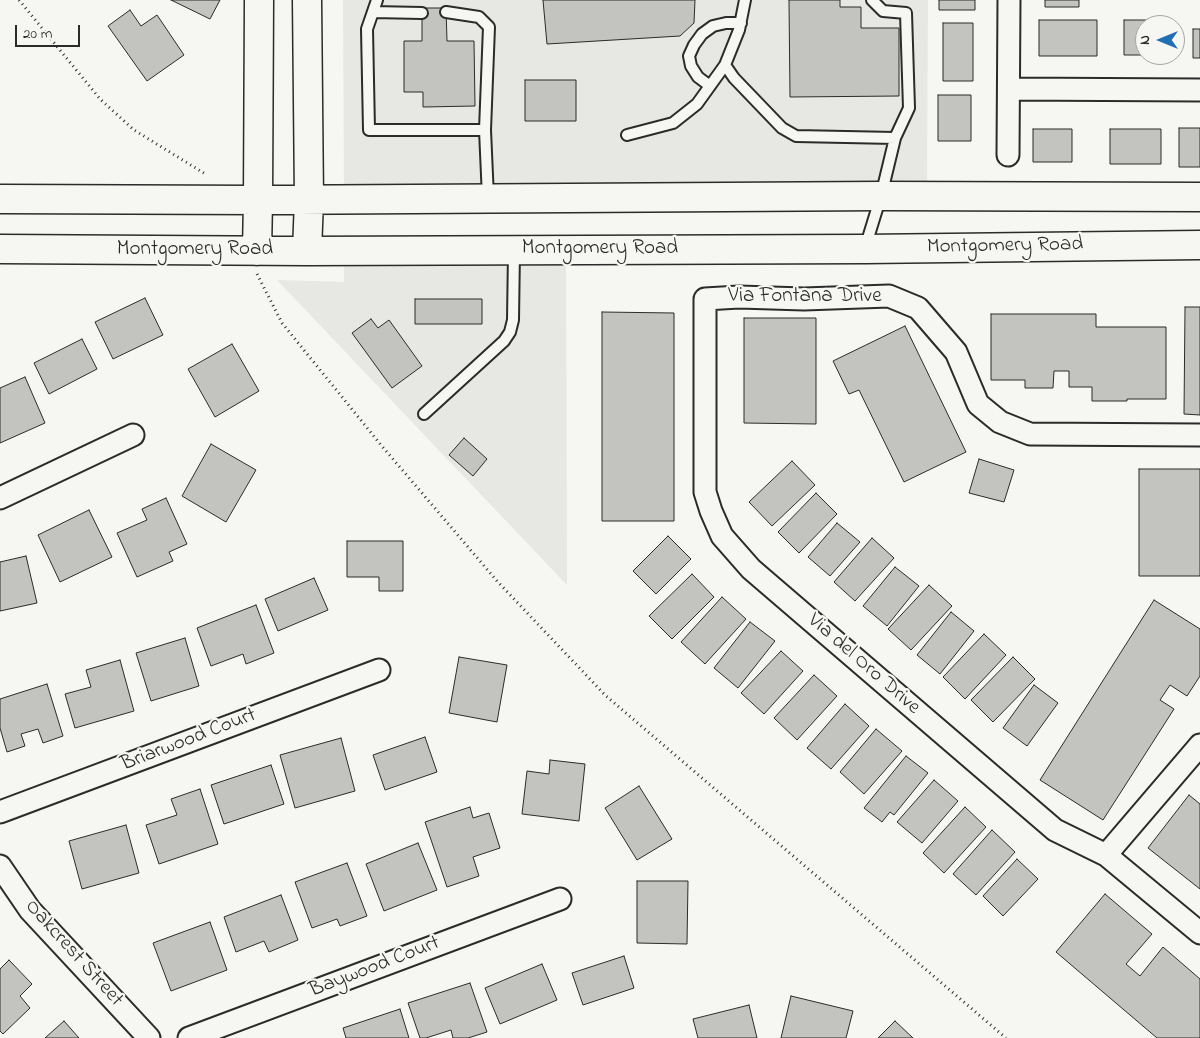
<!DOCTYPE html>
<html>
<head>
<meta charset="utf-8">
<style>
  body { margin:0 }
  #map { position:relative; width:1200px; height:1038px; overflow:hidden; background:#f6f6f2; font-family:"Indie Flower",sans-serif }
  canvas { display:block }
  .north { position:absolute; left:1135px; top:15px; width:50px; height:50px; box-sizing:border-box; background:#f6f6f2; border:1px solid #a5a5a2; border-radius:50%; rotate:270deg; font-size:14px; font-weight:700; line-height:20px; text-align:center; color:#2b2b2b }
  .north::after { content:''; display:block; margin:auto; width:18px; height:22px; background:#1f6fb2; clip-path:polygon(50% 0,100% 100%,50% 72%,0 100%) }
  .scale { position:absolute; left:15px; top:25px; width:65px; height:22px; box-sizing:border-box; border:2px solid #2b2b2b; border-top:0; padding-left:6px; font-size:15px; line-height:18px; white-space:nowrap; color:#2b2b2b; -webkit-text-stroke:4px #f6f6f2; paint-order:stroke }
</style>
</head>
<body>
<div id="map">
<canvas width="1200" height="1038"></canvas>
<div class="north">N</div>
<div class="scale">20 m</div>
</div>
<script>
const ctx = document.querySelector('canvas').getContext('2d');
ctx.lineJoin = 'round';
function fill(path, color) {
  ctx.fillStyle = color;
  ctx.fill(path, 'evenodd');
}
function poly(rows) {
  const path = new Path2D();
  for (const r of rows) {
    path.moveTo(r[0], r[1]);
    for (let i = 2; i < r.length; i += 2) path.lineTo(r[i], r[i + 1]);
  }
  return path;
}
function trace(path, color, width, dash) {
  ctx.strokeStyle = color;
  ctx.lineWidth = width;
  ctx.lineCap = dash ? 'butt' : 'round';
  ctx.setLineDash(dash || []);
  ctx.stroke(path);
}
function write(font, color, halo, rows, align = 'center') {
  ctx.font = font + ' "Indie Flower",sans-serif';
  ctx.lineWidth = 4.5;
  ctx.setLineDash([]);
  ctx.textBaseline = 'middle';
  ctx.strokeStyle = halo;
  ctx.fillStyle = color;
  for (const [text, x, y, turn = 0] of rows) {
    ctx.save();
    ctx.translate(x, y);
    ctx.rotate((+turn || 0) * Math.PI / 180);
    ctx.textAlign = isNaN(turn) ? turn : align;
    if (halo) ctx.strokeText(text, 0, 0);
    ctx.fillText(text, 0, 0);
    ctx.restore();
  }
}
fill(poly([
  [343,0,928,0,927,185,344,188],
  [344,262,566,262,567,585,277,280,344,282]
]), '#e7e7e3');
const building = poly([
  [171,0,220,0,210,19,171,0],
  [543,0,695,0,694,23,680,36,547,44,543,0],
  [789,0,840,0,840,7,861,7,861,28,899,28,899,96,790,97,789,0],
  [939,0,975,0,975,10,939,10,939,0],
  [1045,0,1079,0,1079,7,1045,7,1045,0],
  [422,8,446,8,447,41,474,41,475,106,423,107,423,92,404,92,404,41,422,41,422,8],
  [130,10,141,26,157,15,184,55,147,81,108,26,130,10],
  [1039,20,1097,20,1097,56,1039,56,1039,20],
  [1124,20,1169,20,1169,25,1145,25,1145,55,1124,55,1124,20],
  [943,23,973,23,973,81,943,81,943,23],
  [1193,29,1200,29,1200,58,1193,58,1193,29],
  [525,80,576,80,576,121,525,121,525,80],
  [938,95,971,95,971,141,938,141,938,95],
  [1179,128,1200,128,1200,167,1179,167,1179,128],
  [1033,129,1072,129,1072,162,1033,162,1033,129],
  [1110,129,1161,129,1161,164,1110,164,1110,129],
  [145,298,163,335,113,359,95,322,145,298],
  [415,299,482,299,482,324,415,324,415,299],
  [1185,307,1200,307,1200,415,1184,414,1185,307],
  [602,312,674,313,674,521,602,521,602,312],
  [991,314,1096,314,1096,327,1166,327,1166,399,1127,399,1127,401,1092,401,1092,387,1069,387,1069,371,1054,371,1053,388,1025,388,1025,380,991,380,991,314],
  [744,318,816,318,816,424,744,423,744,318],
  [371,319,378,328,389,320,422,366,392,388,352,333,371,319],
  [905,326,966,452,904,482,859,390,849,394,833,361,905,326],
  [82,339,97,369,49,394,34,363,82,339],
  [232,344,259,391,215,417,188,369,232,344],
  [25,377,45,423,0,443,0,388,25,377],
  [464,438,487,459,473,476,449,455,464,438],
  [211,444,256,470,226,522,182,496,211,444],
  [979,459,1014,470,1004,502,969,493,979,459],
  [792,461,815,485,772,526,749,502,792,461],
  [1139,469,1200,469,1200,576,1139,576,1139,469],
  [816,493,837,514,799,553,778,532,816,493],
  [166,498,187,544,169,552,173,561,137,577,117,533,147,520,142,509,166,498],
  [89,510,112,557,60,582,38,535,89,510],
  [837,523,860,542,830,576,808,557,837,523],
  [668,536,691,559,656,594,633,571,668,536],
  [872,538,894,558,855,601,834,582,872,538],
  [347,541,403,541,403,591,379,591,379,577,347,577,347,541],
  [26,556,37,603,0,611,0,562,26,556],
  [895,567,919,586,887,626,863,606,895,567],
  [692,574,714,597,672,639,649,616,692,574],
  [314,578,328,610,278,631,265,599,314,578],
  [929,585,952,606,911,650,888,629,929,585],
  [722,597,746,619,705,664,681,642,722,597],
  [1154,600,1200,629,1200,676,1187,696,1170,685,1160,700,1174,709,1103,820,1040,780,1154,600],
  [256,605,274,653,246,664,243,654,211,666,197,628,256,605],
  [951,612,974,631,940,674,917,655,951,612],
  [750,622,775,641,738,688,714,668,750,622],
  [984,634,1006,655,965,699,943,677,984,634],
  [185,638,199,686,151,701,136,653,185,638],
  [781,651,803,671,764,714,741,693,781,651],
  [459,657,507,665,497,722,449,713,459,657],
  [1013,657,1035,679,993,722,971,700,1013,657],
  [120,660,134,711,75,728,65,694,91,687,86,670,120,660],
  [814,675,837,696,797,740,774,718,814,675],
  [47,684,63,736,43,743,38,729,21,734,25,746,7,752,0,728,0,699,47,684],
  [1034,685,1058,703,1027,746,1003,728,1034,685],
  [845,704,869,726,831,769,807,748,845,704],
  [876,729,902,751,864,794,840,772,876,729],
  [425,737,437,772,385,790,373,755,425,737],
  [341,738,355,791,295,808,280,755,341,738],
  [906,756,928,773,894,815,890,812,882,822,864,808,906,756],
  [550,760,585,764,579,821,522,814,527,771,549,774,550,760],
  [271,765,284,804,224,824,211,785,271,765],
  [934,780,958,801,922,843,897,822,934,780],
  [639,786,672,839,637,860,605,808,639,786],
  [200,789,218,844,159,864,146,825,177,815,171,799,200,789],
  [1189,795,1200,804,1200,889,1148,848,1189,795],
  [470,807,473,818,489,813,500,848,473,857,479,876,447,887,425,822,470,807],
  [965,807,986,827,944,873,923,853,965,807],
  [126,825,139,873,82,889,69,841,126,825],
  [992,830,1015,852,976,895,953,874,992,830],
  [418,843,437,890,384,911,366,864,418,843],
  [1017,859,1038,879,1003,916,983,896,1017,859],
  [347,863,367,916,340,926,337,919,312,928,295,882,347,863],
  [637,881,688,881,687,944,637,943,637,881],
  [1105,894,1152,934,1126,964,1140,976,1163,947,1200,979,1200,1038,1157,1038,1056,952,1105,894],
  [281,895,298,940,269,952,264,941,236,952,224,917,281,895],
  [210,922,227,970,171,991,153,943,210,922],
  [624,956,634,988,583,1005,572,973,624,956],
  [9,960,32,984,20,996,30,1008,3,1034,0,1031,0,969,9,960],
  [542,964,557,1000,500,1024,485,988,542,964],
  [470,983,487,1032,468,1038,453,1038,451,1030,426,1038,420,1038,408,1003,470,983],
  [791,996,853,1011,846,1038,781,1038,791,996],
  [749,1005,757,1038,698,1038,693,1019,749,1005],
  [400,1009,409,1038,346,1038,343,1028,400,1009],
  [64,1021,79,1038,45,1038,64,1021],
  [895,1021,913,1038,878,1038,895,1021]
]);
fill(building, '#c3c3c0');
trace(building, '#2b2b2b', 1);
const lane = poly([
  [377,0,367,29,369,130,485,130],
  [745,0,739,30,725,65,734,78,782,128,796,136,895,138],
  [373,12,422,13],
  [446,12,479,17,489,27,485,130,488,198],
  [710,86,698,77,691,66,689,56,694,45,702,34,713,26,726,23,741,23],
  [627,135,673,123,697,104,725,65],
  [865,248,881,196,895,138,909,108,906,13,883,11,872,0],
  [424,414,504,341,510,332,513,320,514,251]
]);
const street = poly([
  [1009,89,1200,90],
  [1008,155,1009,0],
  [1200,435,1030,434,1000,422,978,404,956,352,918,308,889,296,804,299,739,297,705,299,705,492,711,511,722,536,751,569,1055,830,1106,855,1200,933],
  [0,498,133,435],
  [0,812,379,670],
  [1106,855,1200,745],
  [0,866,30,910,149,1038],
  [189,1038,560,899]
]);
const secondary = poly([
  [0,199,258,200,881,196,1200,197],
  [0,249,307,251,865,249,1200,245],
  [257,251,258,200,259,0],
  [307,251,309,200,307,0]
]);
trace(lane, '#2b2b2b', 14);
trace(street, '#2b2b2b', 25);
trace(secondary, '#2b2b2b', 31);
trace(poly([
  [19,0,100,99,134,130,207,175],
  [257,274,282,323,381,445,497,581,605,695,1006,1038]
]), '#2b2b2b', 3, [1, 4]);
trace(lane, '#f6f6f2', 10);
trace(street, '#f6f6f2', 21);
trace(secondary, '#f6f6f2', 28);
write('21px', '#2b2b2b', '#f6f6f2', [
  ["Montgomery Road",1005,247,-1],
  ["Montgomery Road",600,250],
  ["Montgomery Road",195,251],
  ["Via Fontana Drive",805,298],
  ["Via del Oro Drive",863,665,41],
  ["Briarwood Court",189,741,-21],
  ["Oakcrest Street",73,954,48],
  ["Baywood Court",375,968,-21]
]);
</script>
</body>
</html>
